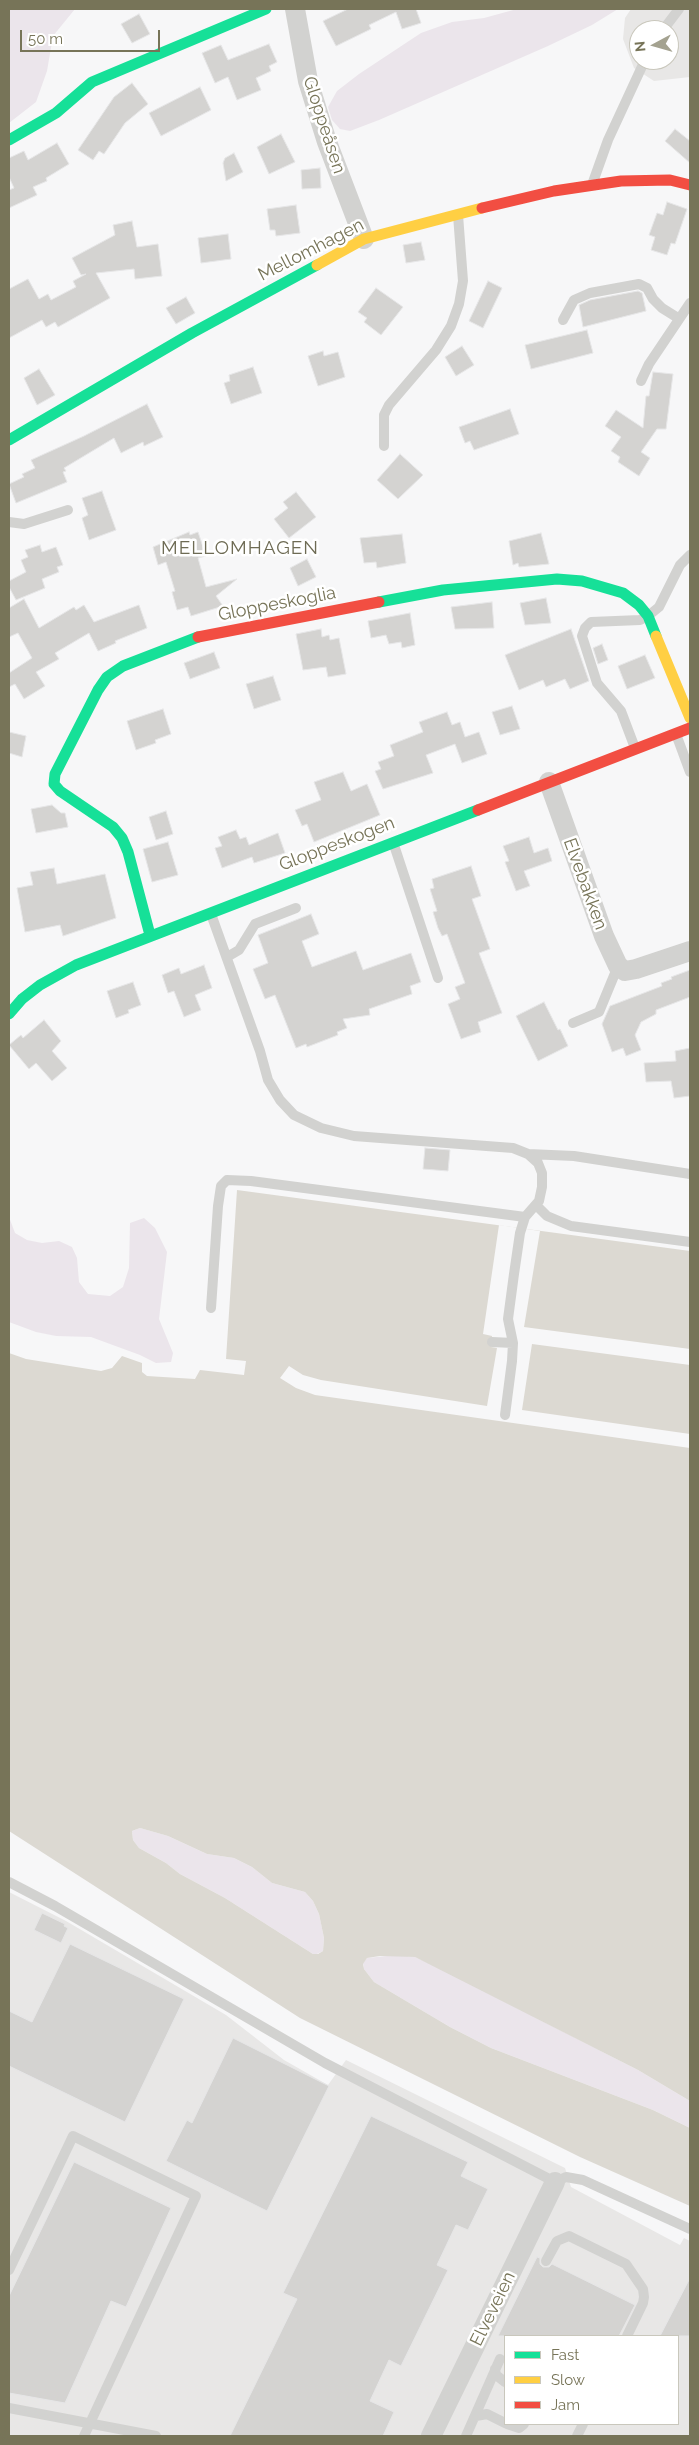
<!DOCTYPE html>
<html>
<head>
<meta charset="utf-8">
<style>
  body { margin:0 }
  #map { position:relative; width:699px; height:2445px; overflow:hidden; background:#f7f7f8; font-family:Raleway,sans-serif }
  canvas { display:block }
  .frame { position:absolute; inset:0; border:10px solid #777458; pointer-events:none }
  .legend { position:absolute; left:504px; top:2335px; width:175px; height:90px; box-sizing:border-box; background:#fff; border:1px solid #c9c7bc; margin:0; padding:6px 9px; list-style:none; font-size:15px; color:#777458 }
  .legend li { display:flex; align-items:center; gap:10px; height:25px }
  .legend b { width:25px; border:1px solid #c9c7bc }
  .north { position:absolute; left:629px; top:20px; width:50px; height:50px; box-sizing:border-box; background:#fff; border:1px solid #c9c7bc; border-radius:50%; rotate:264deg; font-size:14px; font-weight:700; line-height:20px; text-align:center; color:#777458 }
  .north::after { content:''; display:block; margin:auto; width:18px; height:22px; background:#a4a290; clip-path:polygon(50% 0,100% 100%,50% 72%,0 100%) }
  .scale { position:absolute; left:20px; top:30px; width:140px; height:22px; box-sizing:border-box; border:2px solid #777458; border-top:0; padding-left:6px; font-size:15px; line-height:18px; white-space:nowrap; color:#777458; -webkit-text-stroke:4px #fff; paint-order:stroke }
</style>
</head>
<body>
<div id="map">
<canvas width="699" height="2445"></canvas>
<div class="frame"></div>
<ul class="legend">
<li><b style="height:6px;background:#16e098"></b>Fast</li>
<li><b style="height:6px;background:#ffcf43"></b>Slow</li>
<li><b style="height:6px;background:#f24e42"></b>Jam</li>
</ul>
<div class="north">N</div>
<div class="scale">50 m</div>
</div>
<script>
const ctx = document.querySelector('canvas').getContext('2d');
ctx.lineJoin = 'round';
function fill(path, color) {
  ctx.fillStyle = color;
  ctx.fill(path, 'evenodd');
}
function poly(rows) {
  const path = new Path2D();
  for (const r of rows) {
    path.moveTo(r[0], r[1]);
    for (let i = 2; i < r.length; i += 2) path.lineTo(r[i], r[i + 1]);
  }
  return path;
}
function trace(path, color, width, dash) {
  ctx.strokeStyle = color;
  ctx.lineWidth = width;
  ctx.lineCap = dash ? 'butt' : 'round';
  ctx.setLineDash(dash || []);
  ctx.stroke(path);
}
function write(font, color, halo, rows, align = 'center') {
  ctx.font = font + ' Raleway,sans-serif';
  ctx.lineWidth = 5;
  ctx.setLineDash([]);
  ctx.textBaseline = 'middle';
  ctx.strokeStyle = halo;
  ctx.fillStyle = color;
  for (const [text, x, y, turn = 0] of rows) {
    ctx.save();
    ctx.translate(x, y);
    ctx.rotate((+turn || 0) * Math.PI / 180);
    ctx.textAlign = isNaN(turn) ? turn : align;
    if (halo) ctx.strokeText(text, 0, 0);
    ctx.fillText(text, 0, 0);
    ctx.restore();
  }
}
fill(poly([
  [631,9,690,9,690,77,654,81,634,68,623,39,625,18],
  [639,30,669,30,669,60,639,60],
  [9,1892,66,1921,226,2015,284,2060,328,2085,346,2060,565,2168,571,2187,680,2245,684,2238,690,2241,690,2436,9,2436],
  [505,2336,678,2336,678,2424,505,2424]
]), '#e8e7e6');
fill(poly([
  [9,9,75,9,53,36,47,71,36,102,9,123],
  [517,9,618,9,592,25,548,46,379,120,350,131,340,129,332,120,328,107,337,91,359,74,421,33,452,22,484,18],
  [9,1217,15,1233,27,1240,42,1243,59,1241,72,1247,77,1258,79,1282,88,1294,110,1296,123,1287,129,1268,130,1223,144,1218,155,1228,167,1252,159,1319,173,1353,171,1362,156,1363,140,1355,91,1337,56,1336,36,1332,9,1322],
  [140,1828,168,1836,207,1854,234,1858,252,1867,272,1883,305,1892,313,1901,319,1914,324,1938,323,1951,317,1954,313,1954,225,1898,180,1874,166,1863,139,1848,133,1840,132,1831],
  [396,1955,415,1957,433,1965,638,2070,690,2101,690,2128,653,2110,491,2048,450,2027,374,1982,364,1969,363,1963,367,1958]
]), '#ebe5eb');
fill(poly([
  [237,1190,690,1251,690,2101,638,2070,415,1957,380,1956,367,1958,363,1964,364,1969,374,1982,450,2027,491,2048,653,2110,690,2128,690,2206,580,2157,300,2018,9,1831,9,1353,26,1359,101,1371,112,1368,122,1356,142,1363,142,1372,147,1376,195,1379,200,1370,244,1375,246,1361,226,1359],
  [140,1828,168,1836,207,1854,234,1858,252,1867,272,1883,305,1892,313,1901,319,1914,324,1938,323,1951,318,1954,313,1954,225,1898,180,1874,166,1863,139,1848,133,1840,132,1831]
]), '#dcd9d2');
fill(poly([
  [499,1225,540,1231,524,1327,690,1349,690,1365,532,1344,522,1410,690,1434,690,1448,315,1395,296,1388,280,1378,289,1366,303,1375,321,1380,487,1406,497,1348,491,1347,492,1336,483,1334]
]), '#f7f7f8');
const building = poly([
  [348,9,416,9,421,23,402,29,396,12,369,25,371,29,336,46,323,21,348,9],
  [139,14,150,34,132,43,121,24,139,14],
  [269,44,277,62,269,66,271,71,256,78,261,90,237,100,228,77,215,83,202,53,221,45,228,60,269,44],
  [132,83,148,104,125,123,104,154,99,151,93,160,78,150,114,97,132,83],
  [200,87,211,110,161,136,149,113,200,87],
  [675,129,690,141,690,163,665,141,675,129],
  [281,134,295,162,269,174,257,147,281,134],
  [57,143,69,164,46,178,47,181,33,187,37,195,9,208,9,190,14,188,9,177,9,158,24,151,28,160,57,143],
  [234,153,243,172,226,181,223,163,225,158,234,153],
  [320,168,321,188,302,189,301,170,320,168],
  [667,202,687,209,675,244,671,243,667,255,651,250,655,237,649,235,657,213,663,215,667,202],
  [296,205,300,233,276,236,275,230,270,230,267,209,296,205],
  [132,221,137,247,158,244,162,276,135,279,134,269,96,273,110,298,58,327,55,322,46,327,42,320,9,338,9,289,28,279,39,299,48,294,51,300,76,287,73,281,86,274,81,275,72,258,115,235,113,225,132,221],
  [228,234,231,259,201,263,198,238,228,234],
  [421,242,425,260,406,263,403,245,421,242],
  [488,281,502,288,483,328,469,321,488,281],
  [376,288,403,307,381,335,364,322,367,318,358,312,376,288],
  [638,291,642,293,646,311,583,327,579,305,590,300,638,291],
  [186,297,195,313,176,324,166,308,186,297],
  [587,330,593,353,531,369,525,345,587,330],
  [462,346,474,365,456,376,445,357,462,346],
  [323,351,324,356,338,352,345,377,318,386,308,356,323,351],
  [253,367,262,393,231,404,224,383,230,381,229,375,253,367],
  [39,369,55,395,37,405,24,378,39,369],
  [653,372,673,374,666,429,657,429,641,452,650,458,639,476,618,462,620,457,611,451,621,437,605,426,616,410,643,428,646,396,649,396,653,372],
  [147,404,163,437,144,446,143,442,121,453,114,438,64,468,66,471,63,472,67,482,16,503,9,484,24,477,22,474,35,468,31,460,84,436,147,404],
  [510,409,519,434,474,450,470,441,465,443,459,427,510,409],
  [400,454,423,475,398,499,377,480,400,454],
  [102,491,116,530,89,540,82,518,88,515,82,498,102,491],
  [296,492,316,517,289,538,274,519,288,508,283,502,296,492],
  [189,532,190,535,198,532,206,556,198,558,206,587,237,579,216,596,223,606,191,616,188,607,177,610,172,592,175,591,166,562,158,565,153,547,189,532],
  [541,533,549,564,519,567,518,563,513,565,509,541,541,533],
  [402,534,406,563,377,568,376,562,364,563,360,538,402,534],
  [40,545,42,552,56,547,63,565,57,567,59,572,42,579,45,588,16,600,9,587,9,581,26,572,21,560,28,557,25,550,40,545],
  [307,559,316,577,298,586,290,568,307,559],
  [546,598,551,623,525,625,520,603,546,598],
  [24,599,39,628,74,607,76,610,84,605,94,622,139,605,147,628,115,641,116,643,98,651,89,633,55,653,59,659,36,672,45,686,24,699,15,684,9,687,9,673,32,658,18,633,9,637,9,608,24,599],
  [492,602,494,628,455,629,451,607,492,602],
  [410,613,415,645,402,648,401,642,389,644,386,635,371,638,368,621,410,613],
  [321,629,322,637,329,635,330,640,339,638,346,674,328,677,326,667,303,670,296,634,321,629],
  [571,629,589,681,570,689,565,679,546,687,543,680,519,690,505,655,571,629],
  [602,644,608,660,598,664,593,648,602,644],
  [214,652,220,668,190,679,184,663,214,652],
  [645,655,655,678,627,689,618,666,645,655],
  [273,676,281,700,254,709,246,684,273,676],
  [512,706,520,729,500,735,492,712,512,706],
  [163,709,171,734,155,740,156,743,136,750,127,721,163,709],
  [447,712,452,725,460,722,465,737,479,732,487,754,462,763,455,744,426,755,433,773,383,789,375,771,381,769,378,762,394,756,390,745,423,732,419,722,447,712],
  [9,732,26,736,22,757,9,753,9,732],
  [343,772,351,791,367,784,380,815,314,842,307,824,302,826,295,810,321,800,314,782,343,772],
  [52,805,61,813,65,813,68,827,36,833,31,809,52,805],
  [166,811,173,834,156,840,149,817,166,811],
  [236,830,240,839,246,837,249,845,278,833,285,853,254,863,252,857,222,868,215,848,222,846,218,837,236,830],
  [529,837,534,853,548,848,552,861,524,871,530,886,516,891,505,862,509,861,503,846,529,837],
  [168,842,178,875,152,882,143,849,168,842],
  [471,866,481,896,472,899,490,949,479,953,502,1013,478,1022,481,1032,461,1039,448,1004,460,999,455,987,465,983,447,934,442,936,438,928,433,912,437,911,430,889,434,888,432,879,471,866],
  [54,868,57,884,105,874,116,918,63,936,60,925,25,932,17,888,33,885,30,872,54,868],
  [311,914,319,934,302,941,312,967,356,951,363,970,411,953,421,982,410,986,412,994,369,1009,370,1015,343,1019,347,1028,337,1032,338,1035,307,1047,306,1044,296,1048,275,995,265,999,253,969,268,963,258,935,311,914],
  [204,965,212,988,195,995,201,1010,184,1017,174,991,168,993,162,975,179,968,181,974,204,965],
  [690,970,690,997,656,1010,656,1014,641,1022,635,1035,641,1050,626,1056,623,1048,612,1052,602,1024,610,1006,662,986,661,983,672,979,671,977,690,970],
  [133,982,141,1005,128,1010,129,1013,116,1018,107,991,133,982],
  [544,1002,558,1030,560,1029,568,1046,538,1061,516,1016,544,1002],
  [44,1020,61,1041,52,1051,67,1068,52,1081,36,1063,29,1069,9,1045,21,1035,23,1038,44,1020],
  [690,1048,690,1096,674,1098,671,1081,646,1082,644,1063,676,1061,675,1051,690,1048],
  [425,1148,450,1150,448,1171,423,1169,425,1148],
  [42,1913,65,1924,64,1926,68,1928,61,1943,34,1930,42,1913],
  [70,1944,184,1999,125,2122,9,2066,9,2011,32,2022,70,1944],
  [233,2038,329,2086,267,2211,166,2161,187,2120,192,2123,233,2038],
  [371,2116,468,2162,461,2176,488,2189,468,2230,456,2225,437,2265,448,2270,401,2366,389,2360,370,2401,394,2412,383,2436,230,2436,297,2299,283,2293,371,2116],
  [74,2162,171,2208,126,2307,111,2301,65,2403,9,2393,9,2296,74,2162],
  [537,2257,540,2258,540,2264,543,2267,549,2267,552,2264,635,2305,619,2336,498,2336,537,2257],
  [690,2278,690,2336,660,2336,690,2278]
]);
fill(building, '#d4d3d1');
trace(building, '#e6e6e7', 1);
trace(poly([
  [663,30,679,9],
  [593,182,608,140,645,60],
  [563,320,574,300,590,293,639,284,647,288,653,299,662,308,678,318],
  [641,381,649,364,690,303],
  [384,446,384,415,389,405,436,350,451,326,459,304,463,281,458,215],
  [9,522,24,524,68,510],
  [676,734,690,772],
  [635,748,621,711,597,683,582,636,585,628,591,622,640,620,648,616,659,607,680,565,690,555],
  [394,845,438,978],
  [211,914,260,1051,268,1080,280,1100,294,1115,321,1128,354,1136,513,1148,528,1154,538,1163,542,1173,542,1187,539,1201,525,1217,520,1233,514,1274,508,1319,513,1343,512,1361,505,1415],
  [227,957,239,950,255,924,296,908],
  [573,1023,599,1012,618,966],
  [528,1154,574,1156,690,1174],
  [536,1205,547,1216,571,1226,690,1242],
  [211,1308,218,1206,221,1186,227,1180,251,1181,525,1217],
  [492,1342,513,1343],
  [9,1882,55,1906,325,2063,555,2182,566,2177,583,2180,690,2229],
  [546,2261,557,2241,569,2236,626,2264,643,2289,644,2297,643,2303,627,2336],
  [9,2270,73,2136,196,2196,84,2436],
  [495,2369,496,2375,505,2382],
  [9,2408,156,2436],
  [476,2416,487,2414,505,2423],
  [507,2424,519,2428,524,2424],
  [466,2436,500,2359],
  [577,2436,583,2424]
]), '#d2d2d0', 10);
trace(poly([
  [295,9,308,81,327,142,364,239],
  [549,782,604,936,618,966,625,971,636,969,690,951],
  [431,2436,555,2182]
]), '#d2d2d0', 20);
trace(poly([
  [9,140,56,113,92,82,266,9],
  [9,440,192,333,317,265],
  [379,602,443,590,557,579,582,581,623,593,639,605,648,616,656,636],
  [150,935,128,852,122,838,113,827,60,791,54,784,55,774,98,690,107,677,123,666,198,637],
  [9,1014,22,999,40,985,76,965,478,810]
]), '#16e098', 11);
trace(poly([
  [317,265,364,239,482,208],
  [656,636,690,718]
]), '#ffcf43', 11);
trace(poly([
  [482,208,554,191,621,181,670,180,690,185],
  [198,637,379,602],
  [478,810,690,728]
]), '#f24e42', 11);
write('18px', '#777458', '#fff', [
  ["Gloppeåsen",324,125,72],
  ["Mellomhagen",311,250,-27],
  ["Gloppeskoglia",277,604,-11],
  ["Gloppeskogen",337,844,-21],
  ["Elvebakken",585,884,70],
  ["Elveveien",493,2309,-64]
]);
ctx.letterSpacing = '1px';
write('19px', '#6e6b54', '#fff', [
  ["MELLOMHAGEN",240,548]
]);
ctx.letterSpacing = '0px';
</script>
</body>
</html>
